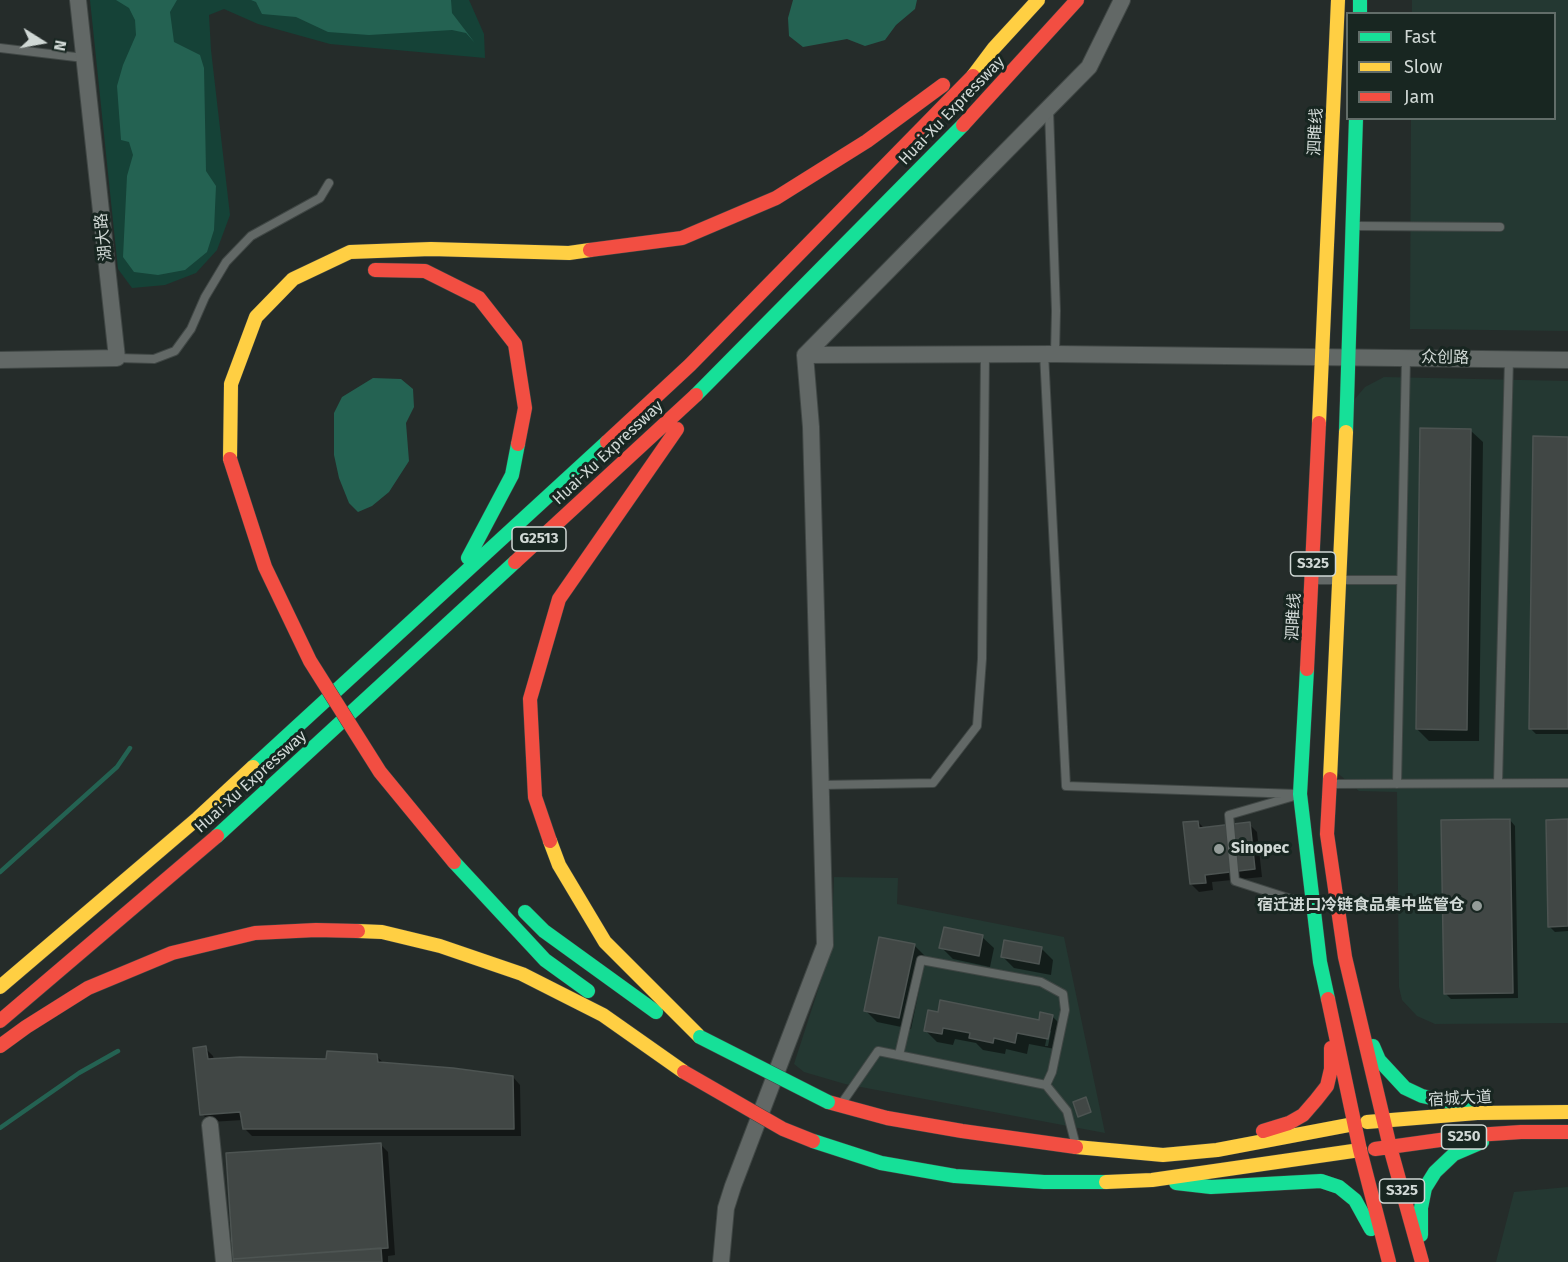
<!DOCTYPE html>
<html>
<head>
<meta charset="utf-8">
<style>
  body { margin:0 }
  #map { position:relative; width:1568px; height:1262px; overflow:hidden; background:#252c2a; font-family:"Fira Sans",sans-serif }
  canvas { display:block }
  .legend { position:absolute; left:1346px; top:12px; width:210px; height:108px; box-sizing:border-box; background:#182621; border:2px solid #626d69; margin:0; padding:8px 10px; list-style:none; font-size:18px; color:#d0d8d5 }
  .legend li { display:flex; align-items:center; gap:12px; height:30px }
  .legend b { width:30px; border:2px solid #626d69 }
  .north { position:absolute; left:12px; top:12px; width:60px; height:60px; -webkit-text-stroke:4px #182621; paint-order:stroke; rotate:101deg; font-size:16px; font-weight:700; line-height:24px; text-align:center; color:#d0d8d5 }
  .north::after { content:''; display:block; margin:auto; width:21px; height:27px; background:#d0d8d5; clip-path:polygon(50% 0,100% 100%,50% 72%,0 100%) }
</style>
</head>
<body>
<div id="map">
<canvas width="1568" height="1262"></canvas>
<ul class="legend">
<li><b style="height:8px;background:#16e098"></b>Fast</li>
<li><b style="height:8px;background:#ffcf43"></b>Slow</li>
<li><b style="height:8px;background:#f24e42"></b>Jam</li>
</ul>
<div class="north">N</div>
</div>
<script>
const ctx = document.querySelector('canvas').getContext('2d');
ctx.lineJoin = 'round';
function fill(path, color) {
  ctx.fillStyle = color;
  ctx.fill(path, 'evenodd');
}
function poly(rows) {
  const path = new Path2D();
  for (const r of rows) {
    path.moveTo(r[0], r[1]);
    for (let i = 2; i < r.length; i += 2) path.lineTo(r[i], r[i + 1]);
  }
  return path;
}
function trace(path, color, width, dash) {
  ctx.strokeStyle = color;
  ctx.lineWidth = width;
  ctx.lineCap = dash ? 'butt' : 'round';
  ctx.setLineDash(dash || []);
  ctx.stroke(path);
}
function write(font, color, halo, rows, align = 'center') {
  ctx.font = font + ' "Fira Sans","Noto Sans SC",sans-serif';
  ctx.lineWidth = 6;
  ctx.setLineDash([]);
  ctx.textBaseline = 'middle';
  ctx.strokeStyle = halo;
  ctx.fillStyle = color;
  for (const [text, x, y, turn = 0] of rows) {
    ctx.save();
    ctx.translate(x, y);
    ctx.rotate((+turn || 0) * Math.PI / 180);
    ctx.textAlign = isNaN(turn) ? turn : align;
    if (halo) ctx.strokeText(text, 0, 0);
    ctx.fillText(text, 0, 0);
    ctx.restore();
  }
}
fill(poly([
  [1412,0,1568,0,1568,331,1410,329,1411,119,1554,118,1554,14,1412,13],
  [1384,377,1568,381,1568,1023,1435,1024,1417,1016,1402,1000,1399,987,1397,792,1359,791,1335,771,1354,400,1365,387],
  [834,877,898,878,897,904,1064,937,1105,1133,845,1084,804,1072,794,1064,831,950],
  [1568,1187,1568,1262,1496,1262,1514,1192]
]), '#243832');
fill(poly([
  [90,0,469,0,484,34,485,58,330,44,258,24,224,9,209,15,211,50,230,215,217,250,196,273,165,285,132,288,118,269]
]), '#154237');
fill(poly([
  [116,0,177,0,170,12,174,42,200,55,204,68,206,171,216,186,214,230,207,252,185,270,158,275,134,272,123,257,127,176,133,155,129,142,121,140,117,86,123,65,136,35,135,20,129,8],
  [251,0,451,0,452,13,475,43,466,33,452,30,369,35,328,32,296,17,262,14,256,2],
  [793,0,917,0,915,9,896,25,885,40,865,46,847,39,803,47,789,36,788,18],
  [373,378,401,379,413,389,414,407,406,423,409,461,389,492,372,506,358,512,349,503,339,478,334,455,334,413,342,397]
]), '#246252');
fill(poly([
  [1471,431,1483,442,1479,741,1429,741,1417,729],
  [1568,438,1568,734,1536,734,1530,728],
  [1510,820,1515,826,1518,998,1451,999,1446,994],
  [1568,821,1568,931,1555,932,1549,926],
  [1198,822,1205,829,1249,824,1257,832,1262,877,1212,882,1213,890,1199,892,1191,884],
  [982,937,994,948,990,967,953,959,941,947],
  [914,945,926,957,911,1029,877,1022,865,1010],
  [1041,948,1053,960,1051,975,1014,968,1003,957],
  [929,1012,1040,1021,1052,1016,1064,1028,1060,1050,1029,1044,1027,1054,1006,1049,1005,1054,983,1050,976,1043,955,1039,953,1045,937,1042,925,1030],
  [1048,1031,1051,1031,1048,1046,1045,1046],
  [205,1048,213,1056,214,1060,328,1061,376,1056,385,1064,513,1077,520,1085,521,1136,252,1136,244,1128,243,1120,210,1122,202,1114],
  [380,1144,388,1152,395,1255,388,1256,388,1262,235,1262]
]), '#0007');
trace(poly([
  [0,872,117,767,130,748],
  [0,1128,79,1073,118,1051]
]), '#246252', 4.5);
const building = poly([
  [1420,428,1471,429,1467,730,1416,729,1420,428],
  [1533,436,1568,437,1568,729,1529,729,1533,436],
  [1510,819,1513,993,1444,994,1441,820,1510,819],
  [1568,819,1568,926,1548,927,1546,820,1568,819],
  [1198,821,1199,828,1250,822,1255,869,1205,875,1206,883,1190,884,1183,822,1198,821],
  [944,927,983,935,979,956,939,948,944,927],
  [879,937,915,944,899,1018,864,1011,879,937],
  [1004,940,1042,947,1039,964,1001,957,1004,940],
  [940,1000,1039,1020,1040,1012,1053,1015,1048,1039,1017,1033,1015,1043,994,1038,993,1043,969,1038,970,1033,943,1028,942,1034,924,1031,928,1010,938,1012,940,1000],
  [206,1046,208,1059,240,1057,326,1059,327,1051,377,1054,378,1062,453,1068,513,1076,514,1129,243,1129,240,1112,200,1115,193,1048,206,1046],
  [1086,1097,1091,1112,1078,1117,1073,1102,1086,1097],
  [381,1143,388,1248,233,1259,226,1153,381,1143],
  [381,1248,382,1262,234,1262,233,1259,381,1248]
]);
fill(building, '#414745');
trace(building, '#4d5452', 1.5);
const lane = poly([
  [0,48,84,58],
  [1049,110,1056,311,1055,354],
  [1357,226,1500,227],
  [1044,353,1066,786,1297,794],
  [117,358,154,359,175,351,191,329,205,297,226,262,251,236,320,198,329,183],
  [1315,580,1401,580],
  [1498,783,1509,359],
  [1331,784,1568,783],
  [1397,784,1406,358],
  [820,785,933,783,977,726,982,659,985,354],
  [1291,797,1229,815,1235,881,1310,905],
  [899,1055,921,960,1041,982,1063,994,1065,1010,1052,1072,1046,1085],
  [844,1100,878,1051,1046,1085,1067,1111,1075,1142]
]);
const street = poly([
  [805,355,1089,67,1122,0],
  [0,360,117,358,78,0],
  [210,1125,224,1262],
  [721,1262,726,1208,733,1186,825,945,811,427,805,355,1055,354,1568,360]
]);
const fast = poly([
  [1360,0,1360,14],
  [696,395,963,125],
  [1346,432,1356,118],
  [468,558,512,475,518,444],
  [1307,669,1300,794,1320,962,1328,999],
  [253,767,607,442],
  [217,836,515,562],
  [454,862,545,960,588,991],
  [525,912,544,931,656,1012],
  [1373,1046,1379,1060,1405,1088,1422,1096,1468,1106],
  [813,1141,881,1163,955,1176,1044,1182,1106,1182],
  [1176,1183,1211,1187,1321,1181,1339,1187,1355,1200,1371,1229],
  [1421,1235,1421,1208,1425,1188,1435,1172,1454,1154,1482,1142]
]);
const slow = poly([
  [973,76,994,48,1038,0],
  [1319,423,1338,0],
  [230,459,231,384,256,317,293,279,350,252,431,249,569,253,590,250],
  [1330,779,1346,432],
  [550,841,559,865,605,942,700,1037],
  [358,931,382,932,440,946,522,974,603,1015,684,1072],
  [0,987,198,818,253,767],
  [1367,1122,1477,1113,1568,1112],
  [1076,1147,1163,1155,1217,1150,1354,1124],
  [1106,1182,1152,1180,1360,1150]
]);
const jam = poly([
  [963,125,1077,0],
  [590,250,682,238,776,198,867,141,943,85],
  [375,270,425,271,479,298,515,344,525,408,518,444],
  [607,442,690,365,973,76],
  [515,562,696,395],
  [1307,669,1319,423],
  [1330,779,1327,834,1345,957,1390,1147,1422,1262],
  [550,841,535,797,530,699,559,599,677,429],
  [1328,999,1360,1150,1389,1262],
  [0,1021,217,836],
  [0,1046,26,1027,88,988,172,953,255,933,316,930,358,931],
  [828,1102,887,1118,962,1131,1076,1147],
  [1263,1131,1289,1123,1303,1115,1316,1100,1327,1086,1331,1069,1331,1048],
  [1375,1149,1476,1135,1521,1132,1568,1132]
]);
trace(lane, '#404745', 10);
trace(street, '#404745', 18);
trace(fast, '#404745', 15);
trace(slow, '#404745', 15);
trace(jam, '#404745', 15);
trace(lane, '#626866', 8);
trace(street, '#626866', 16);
trace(fast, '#16e098', 14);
trace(slow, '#ffcf43', 14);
trace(jam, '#f24e42', 14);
const fastBridge = poly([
  [700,1037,828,1102]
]);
const jamBridge = poly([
  [230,459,265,567,310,661,380,772,454,862],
  [684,1072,783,1129,813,1141]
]);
trace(fastBridge, '#404745', 15, []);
trace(jamBridge, '#404745', 15, []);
trace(fastBridge, '#16e098', 14);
trace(jamBridge, '#f24e42', 14);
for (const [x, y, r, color] of [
  [1219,849,6,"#949c99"],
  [1477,906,6,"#949c99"]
]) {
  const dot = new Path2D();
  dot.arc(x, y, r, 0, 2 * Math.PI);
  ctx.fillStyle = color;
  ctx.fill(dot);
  trace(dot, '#182621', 2);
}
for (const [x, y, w] of [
  [539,539,54],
  [1313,564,45],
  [1464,1137,45],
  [1402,1191,45]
]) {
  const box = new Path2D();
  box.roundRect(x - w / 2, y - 12, w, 24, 4.5);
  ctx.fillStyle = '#182621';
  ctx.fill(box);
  trace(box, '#d0d8d5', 1.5);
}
write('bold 15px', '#d0d8d5', null, [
  ["G2513",539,539],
  ["S325",1313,564],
  ["S250",1464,1137],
  ["S325",1402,1191]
]);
write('16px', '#d0d8d5', '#182621', [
  ["Huai-Xu Expressway",952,111,-46],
  ["泗睢线",1316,132,-87],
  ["湖大路",104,237,-96],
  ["众创路",1445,358,1],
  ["Huai-Xu Expressway",608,453,-43],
  ["泗睢线",1294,617,-87],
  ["Huai-Xu Expressway",251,782,-42],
  ["宿城大道",1460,1099,-3]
]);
write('bold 16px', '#d0d8d5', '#182621', [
  ["Sinopec",1231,849],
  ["宿迁进口冷链食品集中监管仓",1465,906,"right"]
], 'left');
</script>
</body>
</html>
